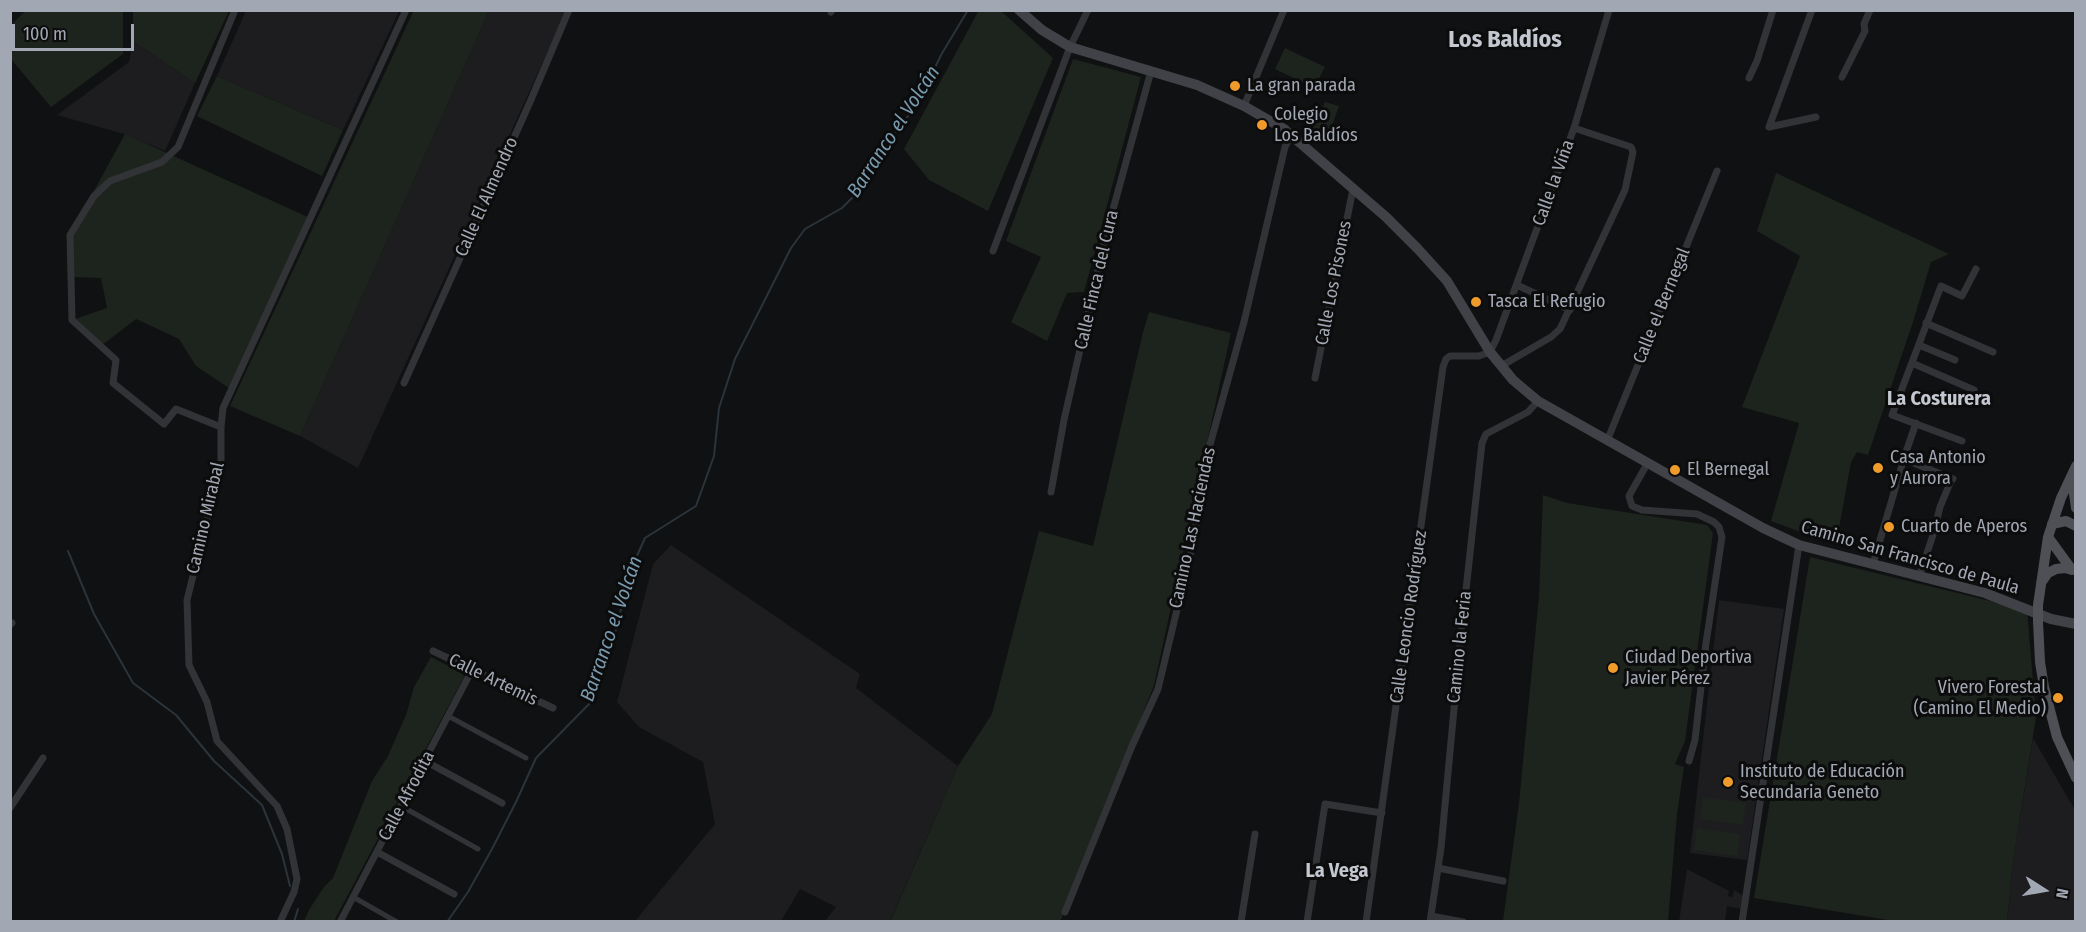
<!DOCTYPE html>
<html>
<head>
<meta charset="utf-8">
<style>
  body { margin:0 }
  #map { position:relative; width:2086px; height:932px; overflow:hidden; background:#101112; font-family:"Fira Sans Condensed",sans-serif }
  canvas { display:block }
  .frame { position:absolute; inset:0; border:12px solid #a2a8b3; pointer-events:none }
  .north { position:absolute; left:2014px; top:860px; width:60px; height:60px; -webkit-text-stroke:4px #0c0c0d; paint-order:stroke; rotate:101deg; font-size:16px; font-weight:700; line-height:24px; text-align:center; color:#a2a8b3 }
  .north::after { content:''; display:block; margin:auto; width:21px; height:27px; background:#a2a8b3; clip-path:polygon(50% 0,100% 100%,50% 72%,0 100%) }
  .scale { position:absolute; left:12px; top:24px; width:122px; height:27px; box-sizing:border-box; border:3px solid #a2a8b3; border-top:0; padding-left:8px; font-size:18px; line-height:21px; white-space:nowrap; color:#a2a8b3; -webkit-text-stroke:4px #0c0c0d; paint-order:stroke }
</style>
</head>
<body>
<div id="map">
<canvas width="2086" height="932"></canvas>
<div class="frame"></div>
<div class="north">N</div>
<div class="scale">100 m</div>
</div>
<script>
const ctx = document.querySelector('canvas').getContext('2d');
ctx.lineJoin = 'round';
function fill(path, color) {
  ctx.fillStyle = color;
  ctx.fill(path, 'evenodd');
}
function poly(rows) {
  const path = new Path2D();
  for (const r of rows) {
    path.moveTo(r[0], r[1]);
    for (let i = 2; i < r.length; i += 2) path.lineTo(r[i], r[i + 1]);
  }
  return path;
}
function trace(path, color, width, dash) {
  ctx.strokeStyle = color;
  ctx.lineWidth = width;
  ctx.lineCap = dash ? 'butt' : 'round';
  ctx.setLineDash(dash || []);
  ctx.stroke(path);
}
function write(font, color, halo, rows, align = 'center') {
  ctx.font = font + ' "Fira Sans Condensed",sans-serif';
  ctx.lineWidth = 6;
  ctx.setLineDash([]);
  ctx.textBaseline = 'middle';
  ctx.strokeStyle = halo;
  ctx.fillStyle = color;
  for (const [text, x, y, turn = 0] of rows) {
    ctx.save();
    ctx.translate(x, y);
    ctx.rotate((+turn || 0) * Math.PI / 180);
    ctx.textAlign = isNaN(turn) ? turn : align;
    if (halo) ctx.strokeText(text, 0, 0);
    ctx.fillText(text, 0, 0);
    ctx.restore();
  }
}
fill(poly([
  [246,11,399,11,343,130,217,76],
  [489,11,566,11,358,468,300,436],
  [133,41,195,83,165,151,124,134,57,115,129,62],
  [671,545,860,674,856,688,958,766,890,921,825,921,836,907,800,889,781,921,635,921,715,824,703,762,639,727,617,702,653,564],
  [1719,600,1784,609,1747,860,1690,853],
  [2033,738,2075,810,2075,921,2007,922,2013,861],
  [1687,869,1729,891,1728,896,1732,897,1734,890,1744,896,1742,909,1727,906,1725,921,1679,922]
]), '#1d1d1f');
fill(poly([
  [414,10,489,11,300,436,230,406],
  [979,10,1001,11,1053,58,988,211,929,180,904,149],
  [25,11,123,11,123,54,51,107,11,59,11,25],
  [133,11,133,10,229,11,195,83,133,41],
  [1285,48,1325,67,1314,88,1275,69],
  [1073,59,1141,77,1084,292,1067,293,1047,341,1011,322,1041,257,1006,241],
  [217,76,343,130,322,176,197,116],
  [1325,102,1339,106,1328,137,1313,133,1312,130],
  [125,134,310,218,232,390,196,366,179,339,136,319,101,346,72,320,107,308,101,278,71,277,70,235],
  [1776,173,1949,254,1931,262,1913,322,1868,455,1857,452,1851,462,1836,545,1771,521,1799,423,1742,407,1800,256,1757,231],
  [1149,312,1231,333,1154,685,1065,912,1060,921,890,922,958,766,992,714,1039,531,1093,546,1143,332],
  [1543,495,1567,503,1707,525,1713,533,1685,741,1675,764,1684,767,1677,814,1668,921,1503,921,1519,803,1539,596],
  [1810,557,2027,610,2036,717,2013,861,2007,921,1894,921,1754,898],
  [431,657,462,673,464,677,334,921,304,921,309,910,324,887,333,878,372,781,388,756,406,715,414,687],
  [1703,797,1746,803,1743,825,1700,819],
  [1697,828,1740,834,1737,856,1694,850]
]), '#1d241d');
trace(poly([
  [68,551,94,614,133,683,176,715,214,761,262,805,282,854,290,886],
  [294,922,298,909],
  [447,922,468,892,492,849,516,802,536,758,590,703,618,624,627,578,645,538,696,506,714,456,719,408,735,359,791,248,805,229,842,208,860,190,871,165,918,103,941,55,968,10]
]), '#2a343a', 2);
trace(poly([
  [448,716,526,758],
  [401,806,478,849],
  [353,897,397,922]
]), '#323337', 5);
trace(poly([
  [1812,10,1769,127,1816,117],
  [831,12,832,10],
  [1842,77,1865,31,1864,24,1870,10],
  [1749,78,1757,61,1773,10],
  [1244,106,1284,10],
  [993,251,1070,47,1088,10],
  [1517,285,1570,310],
  [1926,323,1993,352],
  [1919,345,1955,360],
  [1912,363,1974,390],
  [1503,365,1551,337,1560,329,1625,190,1633,152,1631,147,1574,128],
  [1315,378,1353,189],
  [404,383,530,102,569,10],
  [221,427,176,409,164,424,113,383,116,360,72,320,70,235,94,196,110,181,162,162,178,147,235,10],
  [1607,441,1717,171],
  [1962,441,1892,415,1941,286,1962,296,1976,269],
  [1904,459,1953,479],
  [1647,464,1629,496,1632,506,1642,510,1697,514,1714,522,1719,527,1722,537,1706,643,1695,740,1689,761],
  [1051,492,1064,420,1106,235,1151,71],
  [1873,564,1905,455,1916,423],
  [1919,577,1934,532,1940,507,1950,483],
  [10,625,12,623],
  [433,651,553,708],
  [425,761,502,803],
  [10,808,43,758],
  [377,852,454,894],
  [1438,868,1503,881],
  [1065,912,1132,746,1158,689,1191,551,1198,515,1201,477,1244,322,1285,147,1291,135],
  [1431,916,1463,922],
  [280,922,294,892,297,879,287,829,277,806,217,741,207,702,189,665,187,600,221,463,221,427,223,408,406,10],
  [340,922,472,670],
  [1241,922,1255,834],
  [1307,922,1325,804,1382,813],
  [1366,922,1443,367,1446,359,1450,356,1479,356,1490,352,1496,340,1574,128,1609,10],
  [1430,922,1441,848,1460,645,1482,443,1486,434,1528,412,1538,401],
  [1742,922,1799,545]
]), '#323337', 7);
trace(poly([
  [1019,10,1042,30,1070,47,1197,85,1244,106,1284,129,1386,217,1418,249,1447,281,1490,352,1513,380,1538,401,1763,528,1799,545,1985,593,2051,619,2076,624]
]), '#404247', 10);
trace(poly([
  [2072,480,2076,508],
  [2052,524,2066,521,2076,526],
  [2048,537,2072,570],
  [2041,583,2048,573,2056,569,2065,568,2072,570],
  [2038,605,2048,537,2061,498,2076,466],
  [2038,622,2040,662,2044,687,2057,737,2076,778]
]), '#4e5056', 10);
trace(poly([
  [2038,622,2038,605]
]), '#4e5056', 10);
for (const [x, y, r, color] of [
  [1235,86,6,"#ee9b2c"],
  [1262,125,6,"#ee9b2c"],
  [1476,302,6,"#ee9b2c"],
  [1878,468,6,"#ee9b2c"],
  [1675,470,6,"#ee9b2c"],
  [1889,527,6,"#ee9b2c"],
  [1613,668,6,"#ee9b2c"],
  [2058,698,6,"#ee9b2c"],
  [1728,782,6,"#ee9b2c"]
]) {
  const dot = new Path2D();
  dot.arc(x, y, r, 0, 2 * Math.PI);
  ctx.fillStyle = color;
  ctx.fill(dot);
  trace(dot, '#0c0c0d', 2);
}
write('18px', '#a2a8b3', '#0c0c0d', [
  ["La gran parada",1247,86],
  ["Colegio",1274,115],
  ["Los Baldíos",1274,136],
  ["Tasca El Refugio",1488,302],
  ["Casa Antonio",1890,458],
  ["y Aurora",1890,479],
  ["El Bernegal",1687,470],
  ["Cuarto de Aperos",1901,527],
  ["Ciudad Deportiva",1625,658],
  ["Javier Pérez",1625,679],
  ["Vivero Forestal",2046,688,"right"],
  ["(Camino El Medio)",2046,709,"right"],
  ["Instituto de Educación",1740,772],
  ["Secundaria Geneto",1740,793]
], 'left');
write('18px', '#a2a8b3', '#0c0c0d', [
  ["Calle la Viña",1554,183,-70],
  ["Calle El Almendro",487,197,-66],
  ["Calle Finca del Cura",1097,280,-77],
  ["Calle Los Pisones",1334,283,-79],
  ["Calle el Bernegal",1662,306,-68],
  ["Camino Mirabal",206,518,-77],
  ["Camino Las Haciendas",1193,528,-78],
  ["Camino San Francisco de Paula",1910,558,16],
  ["Calle Leoncio Rodríguez",1409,617,-82],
  ["Camino la Feria",1460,647,-84],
  ["Calle Artemis",493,680,26],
  ["Calle Afrodita",407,796,-62]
]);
write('italic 20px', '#799aae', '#0c0c0d', [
  ["Barranco el Volcán",894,132,-57],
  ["Barranco el Volcán",612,629,-71]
]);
write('bold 20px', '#c3c7cf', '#0c0c0d', [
  ["La Costurera",1939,399],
  ["La Vega",1337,871]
]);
write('bold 24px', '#c3c7cf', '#0c0c0d', [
  ["Los Baldíos",1505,40]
]);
</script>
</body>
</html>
